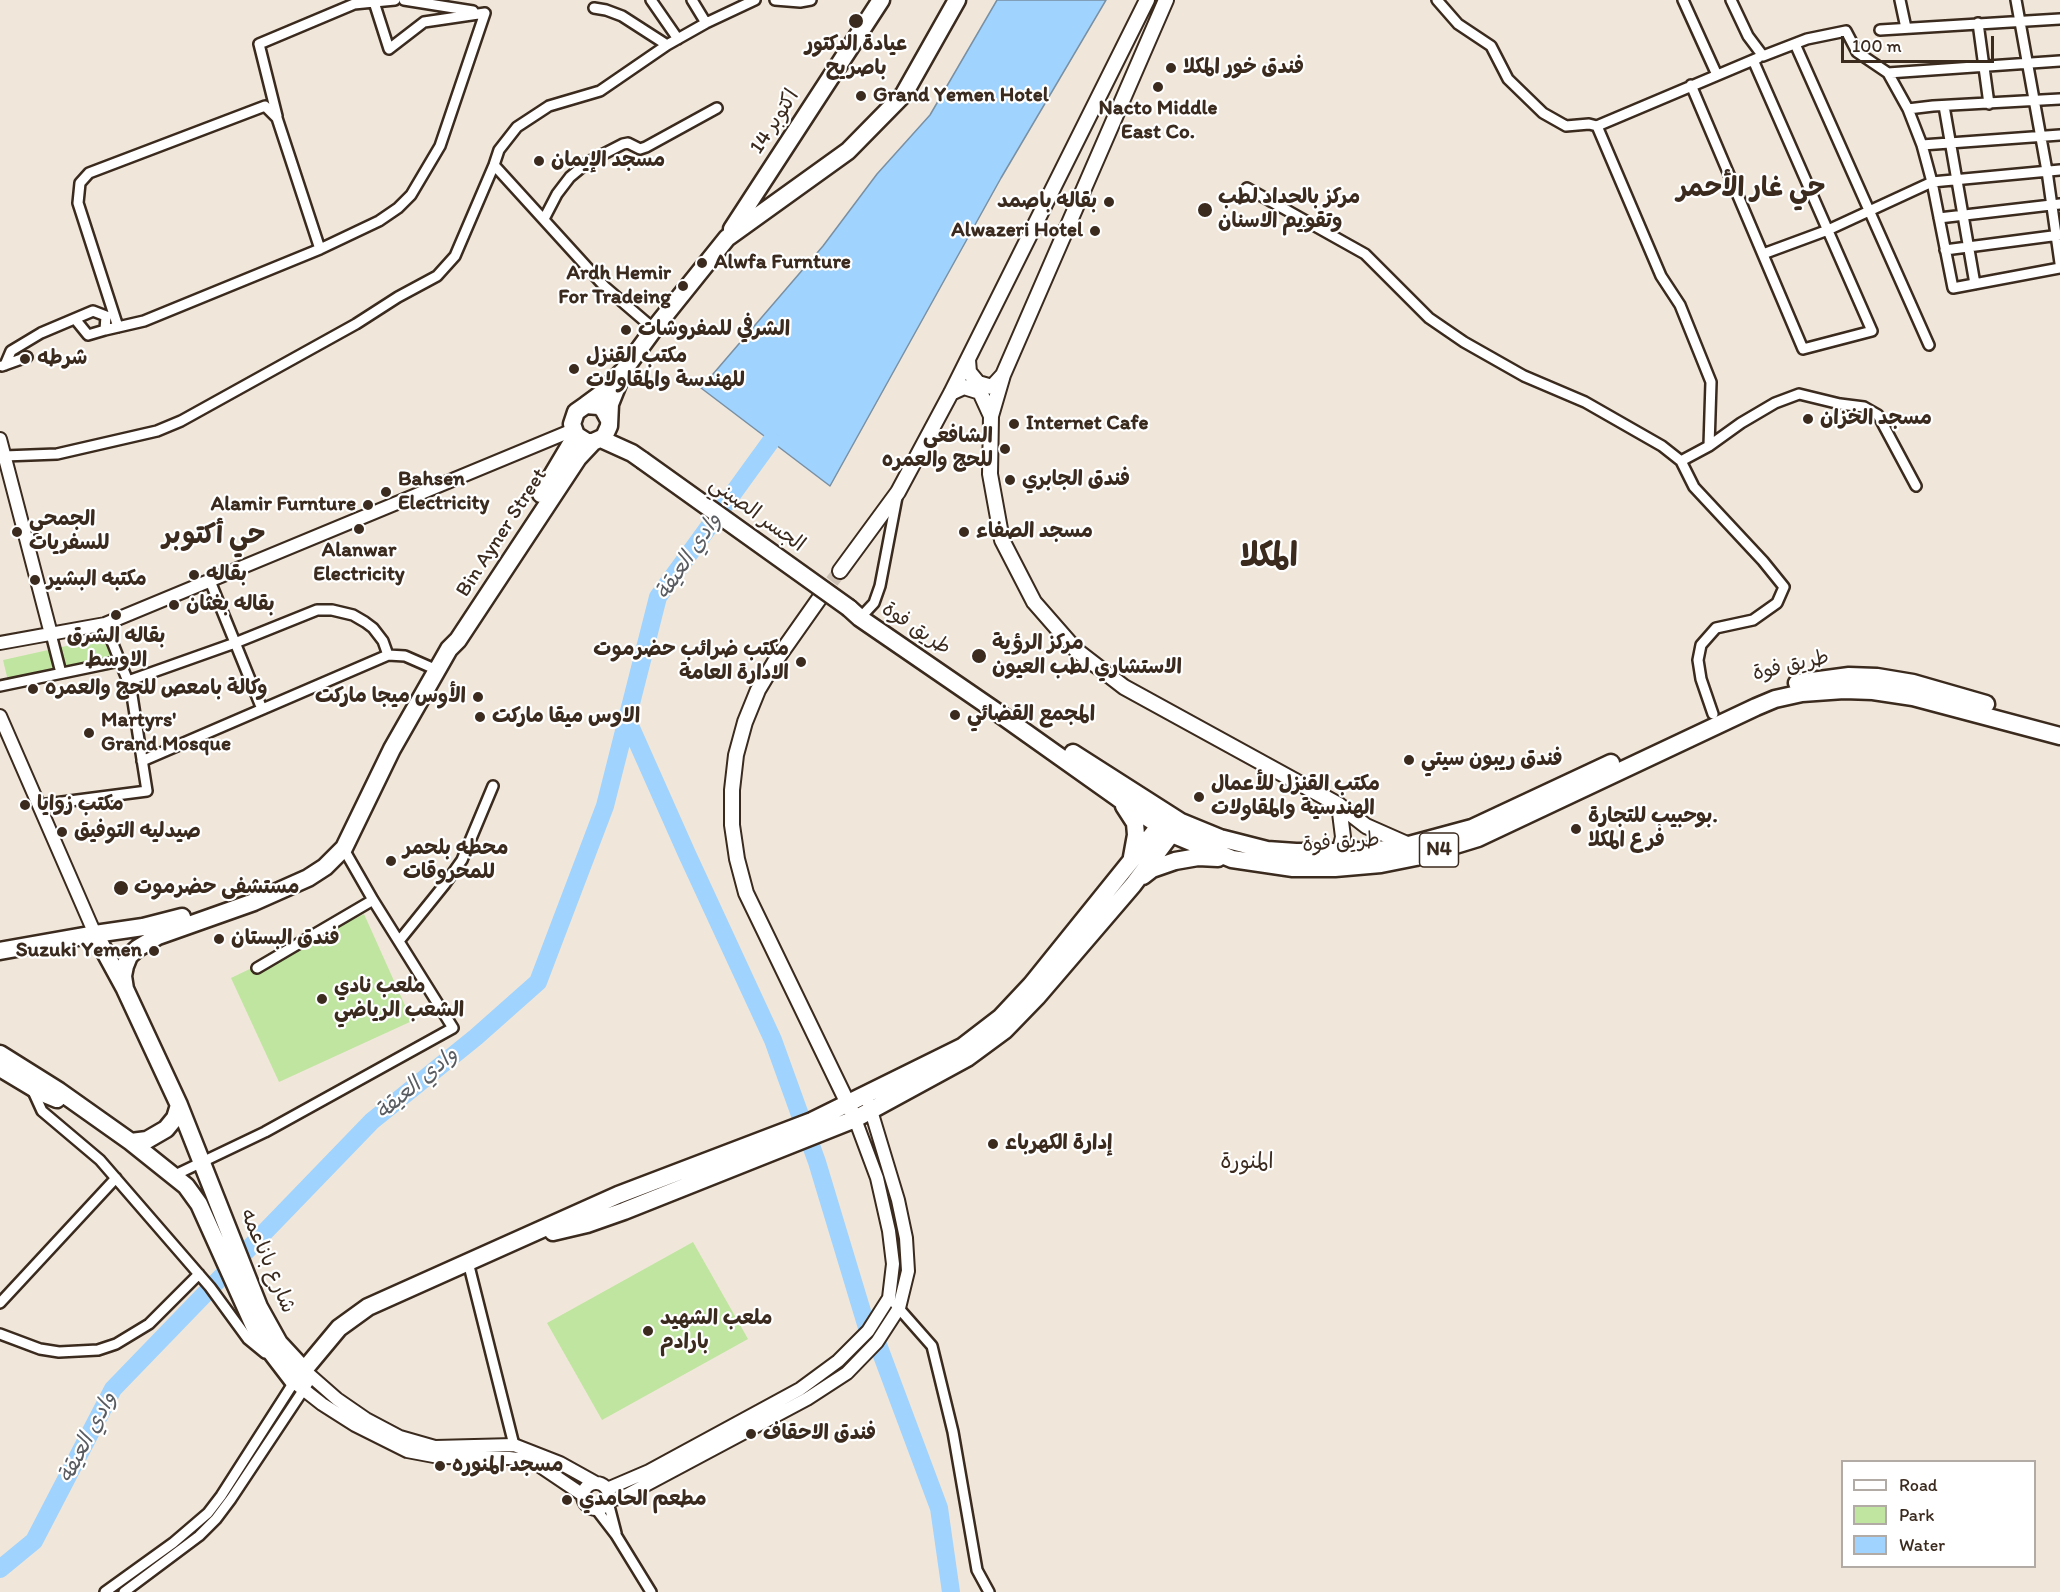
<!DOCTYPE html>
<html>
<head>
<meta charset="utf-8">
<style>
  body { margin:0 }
  #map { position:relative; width:2060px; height:1592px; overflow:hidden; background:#f0e7da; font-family:Itim,sans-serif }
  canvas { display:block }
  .legend { position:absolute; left:1841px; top:1460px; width:195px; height:108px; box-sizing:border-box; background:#fff; border:2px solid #b1aaa5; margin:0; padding:8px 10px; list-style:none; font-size:18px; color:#3b2a1e }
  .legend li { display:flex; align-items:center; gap:12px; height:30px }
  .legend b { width:30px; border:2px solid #b1aaa5 }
  .scale { position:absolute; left:1841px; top:36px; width:153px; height:27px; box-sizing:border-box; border:3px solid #3b2a1e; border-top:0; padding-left:8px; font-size:18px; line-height:21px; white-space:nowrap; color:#3b2a1e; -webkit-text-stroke:4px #fff; paint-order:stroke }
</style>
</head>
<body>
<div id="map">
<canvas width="2060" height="1592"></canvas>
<ul class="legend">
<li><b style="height:8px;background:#fff"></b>Road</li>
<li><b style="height:16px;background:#c0e5a0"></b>Park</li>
<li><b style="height:16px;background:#a0d3fd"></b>Water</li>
</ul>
<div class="scale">100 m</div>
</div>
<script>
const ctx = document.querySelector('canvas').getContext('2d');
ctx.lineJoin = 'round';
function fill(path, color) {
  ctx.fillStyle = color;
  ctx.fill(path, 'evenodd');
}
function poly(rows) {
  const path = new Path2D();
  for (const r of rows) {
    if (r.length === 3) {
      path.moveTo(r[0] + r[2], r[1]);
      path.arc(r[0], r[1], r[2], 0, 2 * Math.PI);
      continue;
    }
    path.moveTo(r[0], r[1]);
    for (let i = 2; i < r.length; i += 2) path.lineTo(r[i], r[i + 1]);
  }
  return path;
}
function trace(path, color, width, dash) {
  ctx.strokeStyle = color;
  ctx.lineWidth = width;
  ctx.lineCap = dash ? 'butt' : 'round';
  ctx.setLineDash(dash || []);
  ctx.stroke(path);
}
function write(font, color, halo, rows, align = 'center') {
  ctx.font = font + ' Itim,"Playpen Sans Arabic",sans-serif';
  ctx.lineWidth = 4.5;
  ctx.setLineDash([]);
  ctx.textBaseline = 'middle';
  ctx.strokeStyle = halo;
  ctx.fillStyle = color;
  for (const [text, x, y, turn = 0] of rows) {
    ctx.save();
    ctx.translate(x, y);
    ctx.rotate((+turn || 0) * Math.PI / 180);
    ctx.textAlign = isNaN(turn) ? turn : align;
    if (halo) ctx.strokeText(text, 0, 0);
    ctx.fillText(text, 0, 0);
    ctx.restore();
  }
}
fill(poly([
  [107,637,120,668,10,689,3,660],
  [364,914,412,1021,279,1082,231,978],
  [693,1242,748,1339,602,1420,547,1323]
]), '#c0e5a0');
const water = poly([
  [997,0,1106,0,1001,178,830,486,701,388,823,246,877,174,930,115,997,0]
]);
fill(water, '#a0d3fd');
trace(water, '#788fa4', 1.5);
trace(poly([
  [627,719,687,854,773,1040,817,1162,868,1331,877,1342,939,1508,951,1592],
  [0,1569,34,1541,113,1389,372,1121,476,1037,538,982,605,806,658,597,771,441]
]), '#a0d3fd', 18);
trace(poly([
  [819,598,840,571]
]), '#ccc1b4', 14, [14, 7]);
const minor = poly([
  [404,0,473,11],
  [651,0,678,39],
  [692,0,706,23],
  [775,0,800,2,811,0],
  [1437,0,1458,24,1491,46,1508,79,1543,113,1566,126,1589,124,1597,126,1758,58],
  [1683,0,1717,75],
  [1731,0,1748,36,1763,56,1807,39,1846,31,1857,52,1888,73,1908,109,1922,145,1932,182,1953,288,2060,268],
  [1900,0,1906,28],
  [2016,0,2047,171,2060,263],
  [374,2,395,0],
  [594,8,606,10,622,16,667,45],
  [1978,23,1989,104],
  [1880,30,2060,19],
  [1795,44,1929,345],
  [1888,73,2060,61],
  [1691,85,1803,349,1872,331,1753,60],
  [1944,106,1975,284],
  [1908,109,1933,106,2060,99],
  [277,116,259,44,354,4,374,2,389,49,424,22,485,13,440,146,411,195,398,208,379,221,320,249],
  [1597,126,1661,276,1680,305,1711,382,1709,446],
  [1922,145,2060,135],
  [494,165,605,287,654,329],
  [1247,188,1365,254,1429,318,1464,342,1524,376,1585,402,1662,446,1681,461,1694,487,1763,561,1784,587,1777,603,1753,620,1716,628,1701,645,1698,660,1701,679,1713,714],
  [1939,218,2060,204],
  [544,219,557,194,570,177,588,162,623,144,628,143,640,149,646,147,717,108],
  [1945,250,2060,235],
  [1763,254,1828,230,1932,182,2060,170],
  [105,330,144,321,320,249,277,118,265,106,89,173,80,183,78,203,118,327],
  [5,365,11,351,41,333,93,311,106,316,105,330,88,335,75,319],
  [2,366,27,357],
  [4,456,57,454,157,431,181,421,356,324,398,297,437,276,455,256,494,165,499,150,517,127,549,106,600,91,667,45,706,23,755,0],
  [1681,461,1709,446,1741,423,1775,403,1799,394,1840,404,1864,407,1878,415,1916,486],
  [210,581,262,709],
  [860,618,874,603,880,586,897,497],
  [51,634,61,673],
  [128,681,235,643,317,610,332,610,353,615,365,622,373,628,383,641,388,655],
  [0,686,120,661],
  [142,761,388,655,405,656,437,670],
  [39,805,147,791,131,689,105,624],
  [399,941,445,884,462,860,493,786],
  [257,968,373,900],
  [32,1089,42,1111,100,1160,210,1287,248,1339,265,1353],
  [175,1175,265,1132,453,1028,373,900,342,846],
  [468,1262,514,1445],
  [0,1303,116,1178],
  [895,1304,932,1346,953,1432,977,1570,989,1592],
  [0,1334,40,1349,59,1352,98,1350,116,1344,149,1324,199,1274],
  [608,1502,616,1533],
  [596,1509,616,1535,651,1592],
  [105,1592,173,1543,208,1513,221,1496,294,1382],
  [124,1592,199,1536,216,1519,231,1499,312,1377]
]);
const tertiary = poly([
  [0,439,51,634],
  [0,643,105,624,573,430],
  [0,716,95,934],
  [304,1370,337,1399,366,1419,400,1437,435,1447,514,1445,560,1463,596,1483],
  [294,1382,322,1404,355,1425,407,1451,439,1457,509,1458,525,1460,540,1466,583,1495],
  [596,1496,13],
  [607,1489,649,1471,800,1389,838,1361,868,1331,889,1298,893,1264,889,1231,877,1178,855,1119],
  [608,1501,627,1495,807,1399,847,1373,877,1342,899,1308,908,1271,906,1238,898,1200,869,1104]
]);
const secondary = poly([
  [1166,0,1003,375,991,416,990,474,1002,540,1034,602,1076,650,1124,687,1339,805,1366,826,1409,845],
  [968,360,969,372,978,383,992,387,1003,375],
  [951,393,964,387,980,392,991,416],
  [840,571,898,492,951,393,1147,0],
  [819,599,776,660,758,690,745,722,736,755,732,790,732,825,737,859,746,893,852,1112],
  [1337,862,1343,837,1339,805]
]);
const trunk = poly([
  [732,229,881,0],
  [586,405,601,394,624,370,654,329,727,238,848,151,904,94,957,0],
  [609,420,603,409,598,406,586,405,576,412,572,424,576,435,587,442,593,442,604,437,609,426,610,404,620,379],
  [601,439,632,453,642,460],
  [541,494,576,435],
  [849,608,860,618,994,710,1118,798,1172,834,1232,859,1293,868,1335,868,1381,864,1416,857,1478,838,1756,707,1775,699,1802,693,1844,690,1873,691,1913,697,2060,736],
  [1797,683,1849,676,1877,677,1913,683,1986,704],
  [1073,753,1181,822,1220,838,1267,850,1296,852,1340,852,1380,850,1409,845,1472,828,1611,763],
  [1124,806,1135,823,1136,835,1132,857],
  [1143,876,1152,869,1175,861,1198,857,1218,858],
  [95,934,125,989,179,1105,259,1307,279,1343,304,1370],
  [0,951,95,934,143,927,182,917],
  [125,989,123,976,125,966,129,956,138,948,158,936,254,902,308,878,325,867,344,848,392,749,449,649,458,640,578,458,593,442],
  [0,1054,59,1091,131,1142,186,1186,199,1204,258,1335,294,1382,339,1328,368,1307,618,1195,812,1121,962,1047,1001,1017,1031,985,1168,815],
  [0,1068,40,1092,57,1099],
  [131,1142,147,1140,166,1129,175,1118,179,1105],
  [553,1232,587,1224,624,1211,855,1119,967,1058,1005,1030,1037,997,1133,885,1178,825]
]);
trace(minor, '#3b2a1e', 14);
trace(tertiary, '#3b2a1e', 16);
trace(secondary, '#3b2a1e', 18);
trace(trunk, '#3b2a1e', 21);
trace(minor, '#fff', 9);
trace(tertiary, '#fff', 12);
trace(secondary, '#fff', 14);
trace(trunk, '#fff', 16);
const trunkBridge = poly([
  [642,460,849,608]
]);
trace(trunkBridge, '#3b2a1e', 21, []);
trace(trunkBridge, '#fff', 16);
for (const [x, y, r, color] of [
  [856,21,8,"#3b2a1e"],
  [1171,68,6,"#3b2a1e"],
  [1158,87,6,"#3b2a1e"],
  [861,96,6,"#3b2a1e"],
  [539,161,6,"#3b2a1e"],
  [1109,202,6,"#3b2a1e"],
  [1205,210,8,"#3b2a1e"],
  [1095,231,6,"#3b2a1e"],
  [702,263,6,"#3b2a1e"],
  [683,286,6,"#3b2a1e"],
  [626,330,6,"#3b2a1e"],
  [25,359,6,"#3b2a1e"],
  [574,369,6,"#3b2a1e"],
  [1808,419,6,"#3b2a1e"],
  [1014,424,6,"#3b2a1e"],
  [1005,449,6,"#3b2a1e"],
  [1010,480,6,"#3b2a1e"],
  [386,492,6,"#3b2a1e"],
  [368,505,6,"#3b2a1e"],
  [359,529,6,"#3b2a1e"],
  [17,532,6,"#3b2a1e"],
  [964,532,6,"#3b2a1e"],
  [194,575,6,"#3b2a1e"],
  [35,580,6,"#3b2a1e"],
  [174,605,6,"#3b2a1e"],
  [116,615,6,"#3b2a1e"],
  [979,656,8,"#3b2a1e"],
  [801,662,6,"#3b2a1e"],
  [33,689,6,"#3b2a1e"],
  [478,697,6,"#3b2a1e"],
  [955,715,6,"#3b2a1e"],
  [480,717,6,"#3b2a1e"],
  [89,733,6,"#3b2a1e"],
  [1409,760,6,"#3b2a1e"],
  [1199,797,6,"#3b2a1e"],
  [25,805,6,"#3b2a1e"],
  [1576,829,6,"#3b2a1e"],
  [62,832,6,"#3b2a1e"],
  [391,861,6,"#3b2a1e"],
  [121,888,8,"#3b2a1e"],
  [219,939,6,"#3b2a1e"],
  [154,951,6,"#3b2a1e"],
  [322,999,6,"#3b2a1e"],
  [993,1144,6,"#3b2a1e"],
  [648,1331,6,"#3b2a1e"],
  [751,1434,6,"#3b2a1e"],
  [440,1466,6,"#3b2a1e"],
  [567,1500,6,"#3b2a1e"]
]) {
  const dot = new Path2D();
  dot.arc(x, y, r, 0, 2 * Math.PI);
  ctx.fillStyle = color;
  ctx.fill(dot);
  trace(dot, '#fff', 2);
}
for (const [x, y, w] of [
  [1439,850,39]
]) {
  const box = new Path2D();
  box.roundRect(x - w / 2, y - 17, w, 34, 4.5);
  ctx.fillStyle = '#fff';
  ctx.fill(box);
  trace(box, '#3b2a1e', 1.5);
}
write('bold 20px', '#3b2a1e', null, [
  ["N4",1439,850]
]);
write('bold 21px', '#3b2a1e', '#fff', [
  ["عيادة الدكتور",856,45,"center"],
  ["باصريح",856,69,"center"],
  ["فندق خور المكلا",1183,68],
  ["Grand Yemen Hotel",873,96],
  ["Nacto Middle",1158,109,"center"],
  ["East Co.",1158,133,"center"],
  ["مسجد الإيمان",551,161],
  ["مركز بالحداد لطب",1218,198],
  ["وتقويم الاسنان",1218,222],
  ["بقاله باصمد",1097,202,"right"],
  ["Alwazeri Hotel",1083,231,"right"],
  ["Alwfa Furnture",714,263],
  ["Ardh Hemir",671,274,"right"],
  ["For Tradeing",671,298,"right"],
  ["الشرفي للمفروشات",638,330],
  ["مكتب القنزل",586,357],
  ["للهندسة والمقاولات",586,381],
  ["شرطه",37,359],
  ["مسجد الخزان",1820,419],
  ["Internet Cafe",1026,424],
  ["الشافعي",993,437,"right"],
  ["للحج والعمره",993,461,"right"],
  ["Bahsen",398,480],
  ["Electricity",398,504],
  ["فندق الجابري",1022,480],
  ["Alamir Furnture",356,505,"right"],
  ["الجمحي",29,520],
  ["للسفريات",29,544],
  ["مسجد الصفاء",976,532],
  ["Alanwar",359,551,"center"],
  ["Electricity",359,575,"center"],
  ["بقاله",206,575],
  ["مكتبه البشير",47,580],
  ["بقاله بغثان",186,605],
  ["بقاله الشرق",116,637,"center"],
  ["الاوسط",116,661,"center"],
  ["مركز الرؤية",992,644],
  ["الاستشاري لطب العيون",992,668],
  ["مكتب ضرائب حضرموت",789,650,"right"],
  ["الادارة العامة",789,674,"right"],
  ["وكالة بامعص للحج والعمره",45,689],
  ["الأوس ميجا ماركت",466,697,"right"],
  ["المجمع القضائي",967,715],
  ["الاوس ميقا ماركت",492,717],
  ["Martyrs'",101,721],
  ["Grand Mosque",101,745],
  ["فندق ريبون سيتي",1421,760],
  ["مكتب القنزل للأعمال",1211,785],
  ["الهندسية والمقاولات",1211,809],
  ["مكتب زوايا",37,805],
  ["بوحبيب للتجارة.",1588,817],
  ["فرع المكلا",1588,841],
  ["صيدليه التوفيق",74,832],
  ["محطه بلحمر",403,849],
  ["للمحروقات",403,873],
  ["مستشفى حضرموت",134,888],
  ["فندق البستان",231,939],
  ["Suzuki Yemen",142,951,"right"],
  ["ملعب نادي",334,987],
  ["الشعب الرياضي",334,1011],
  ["إدارة الكهرباء",1005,1144],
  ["ملعب الشهيد",660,1319],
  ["بارادم",660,1343],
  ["فندق الاحقاف",763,1434],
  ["مسجد المنوره",452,1466],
  ["مطعم الحامدي",579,1500]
], 'left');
write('21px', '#3b2a1e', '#fff', [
  ["14 اكتوبر",775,122,-57],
  ["الجسر الصيني",757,515,36],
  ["Bin Ayner Street",502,533,-57],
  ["طريق فوة",916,629,34],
  ["طريق فوة",1791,666,-13],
  ["طريق فوة",1341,843,-4],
  ["شارع باناعمه",267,1261,67]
]);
write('italic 22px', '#595d61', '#fff', [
  ["وادي العيقة",689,557,-56],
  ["وادي العيقة",417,1084,-40],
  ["وادي العيقة",88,1438,-62]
]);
write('22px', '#3b2a1e', '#fff', [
  ["المنورة",1247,1162]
]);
write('bold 27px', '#3b2a1e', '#fff', [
  ["حي غار الأحمر",1751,189],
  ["حي أكتوبر",214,536]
]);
write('bold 33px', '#3b2a1e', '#fff', [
  ["المكلا",1269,558]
]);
</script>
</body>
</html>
